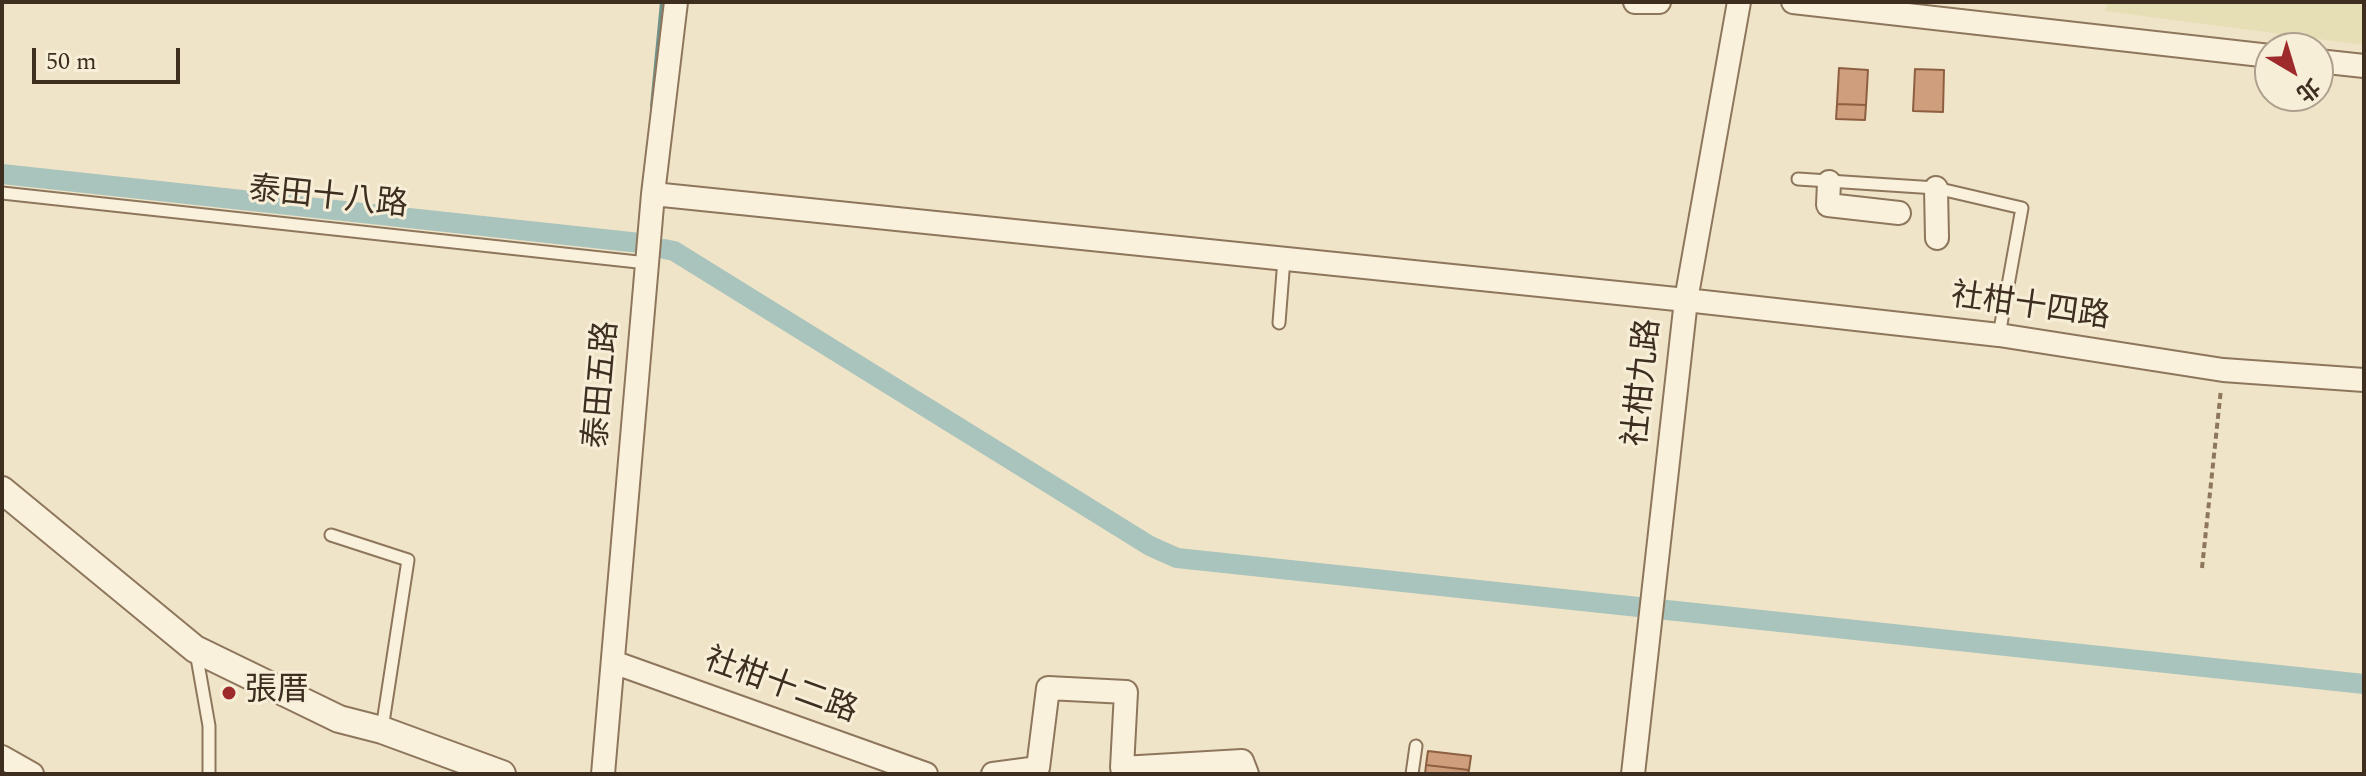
<!DOCTYPE html>
<html>
<head>
<meta charset="utf-8">
<style>
  body { margin:0 }
  #map { position:relative; width:2366px; height:776px; overflow:hidden; background:#f0e4c8; font-family:Spectral,"Noto Sans TC",serif }
  canvas { display:block }
  .frame { position:absolute; inset:0; border:4px solid #3d2e20; pointer-events:none }
  .north { position:absolute; left:2254px; top:32px; width:80px; height:80px; box-sizing:border-box; background:#f7eed8; border:2px solid #ada18e; border-radius:50%; rotate:142deg; font-size:22px; font-weight:700; line-height:32px; text-align:center; color:#3d2e20 }
  .north::after { content:''; display:block; margin:auto; width:28px; height:36px; background:#9e2a2b; clip-path:polygon(50% 0,100% 100%,50% 72%,0 100%) }
  .scale { position:absolute; left:32px; top:48px; width:148px; height:36px; box-sizing:border-box; border:4px solid #3d2e20; border-top:0; padding-left:10px; font-size:24px; line-height:28px; white-space:nowrap; color:#3d2e20; -webkit-text-stroke:6px #f7eed8; paint-order:stroke }
</style>
</head>
<body>
<div id="map">
<canvas width="2366" height="776"></canvas>
<div class="frame"></div>
<div class="north">北</div>
<div class="scale">50 m</div>
</div>
<script>
const ctx = document.querySelector('canvas').getContext('2d');
ctx.lineJoin = 'round';
function fill(path, color) {
  ctx.fillStyle = color;
  ctx.fill(path, 'evenodd');
}
function poly(rows) {
  const path = new Path2D();
  for (const r of rows) {
    path.moveTo(r[0], r[1]);
    for (let i = 2; i < r.length; i += 2) path.lineTo(r[i], r[i + 1]);
  }
  return path;
}
function trace(path, color, width, dash) {
  ctx.strokeStyle = color;
  ctx.lineWidth = width;
  ctx.lineCap = dash ? 'butt' : 'round';
  ctx.setLineDash(dash || []);
  ctx.stroke(path);
}
function write(font, color, halo, rows, align = 'center') {
  ctx.font = font + ' Spectral,"Noto Sans TC",serif';
  ctx.lineWidth = 6;
  ctx.setLineDash([]);
  ctx.textBaseline = 'middle';
  ctx.strokeStyle = halo;
  ctx.fillStyle = color;
  for (const [text, x, y, turn = 0] of rows) {
    ctx.save();
    ctx.translate(x, y);
    ctx.rotate((+turn || 0) * Math.PI / 180);
    ctx.textAlign = isNaN(turn) ? turn : align;
    if (halo) ctx.strokeText(text, 0, 0);
    ctx.fillText(text, 0, 0);
    ctx.restore();
  }
}
fill(poly([
  [2107,2,2364,2,2364,45,2105,11]
]), '#e6deb5');
trace(poly([
  [653,106,663,2]
]), '#6f938a', 6);
trace(poly([
  [2,174,640,243],
  [664,249,674,251,1150,546,1177,558,2364,684]
]), '#a9c4bc', 20);
const building = poly([
  [1839,68,1868,70,1866,105,1837,104,1839,68],
  [1915,69,1944,70,1943,112,1913,111,1915,69],
  [1837,104,1866,105,1865,120,1836,119,1837,104],
  [1428,751,1471,756,1469,770,1426,765,1428,751],
  [1426,765,1469,770,1468,774,1425,774,1426,765]
]);
fill(building, '#cf9f7d');
trace(building, '#8d5f41', 2);
const service = poly([
  [1798,179,1936,188,2022,208,1999,335],
  [2,193,647,263],
  [1279,323,1284,259],
  [331,535,408,560,382,729],
  [196,652,209,726,209,774],
  [1412,774,1416,746]
]);
const minor = poly([
  [1635,2,1659,2],
  [1793,2,2270,56],
  [2318,61,2364,66],
  [1829,182,1828,205,1899,213],
  [1936,188,1937,238],
  [653,194,1686,300,1999,335,2223,370,2364,380],
  [613,662,926,774],
  [2,757,32,774],
  [603,774,653,194,676,2],
  [993,774,1038,768,1048,688,1126,692,1122,768,1242,761,1247,774],
  [1633,774,1686,300,1739,2]
]);
const tertiary = poly([
  [2,490,195,649,339,719,382,730,502,774]
]);
trace(service, '#8d765c', 15);
trace(minor, '#8d765c', 26);
trace(tertiary, '#8d765c', 30);
trace(poly([
  [2202,568,2221,389]
]), '#8d765c', 4, [6, 4]);
trace(service, '#faf1dc', 11);
trace(minor, '#faf1dc', 22);
trace(tertiary, '#faf1dc', 26);
for (const [x, y, r, color] of [
  [229,693,8,"#9e2a2b"]
]) {
  const dot = new Path2D();
  dot.arc(x, y, r, 0, 2 * Math.PI);
  ctx.fillStyle = color;
  ctx.fill(dot);
  trace(dot, '#f7eed8', 3);
}
write('32px', '#3d2e20', '#f7eed8', [
  ["泰田十八路",328,200,6],
  ["社柑十四路",2030,309,8],
  ["社柑九路",1645,383,-84],
  ["泰田五路",604,385,-85],
  ["社柑十二路",780,688,20]
]);
write('32px', '#3d2e20', '#f7eed8', [
  ["張厝",245,693]
], 'left');
</script>
</body>
</html>
